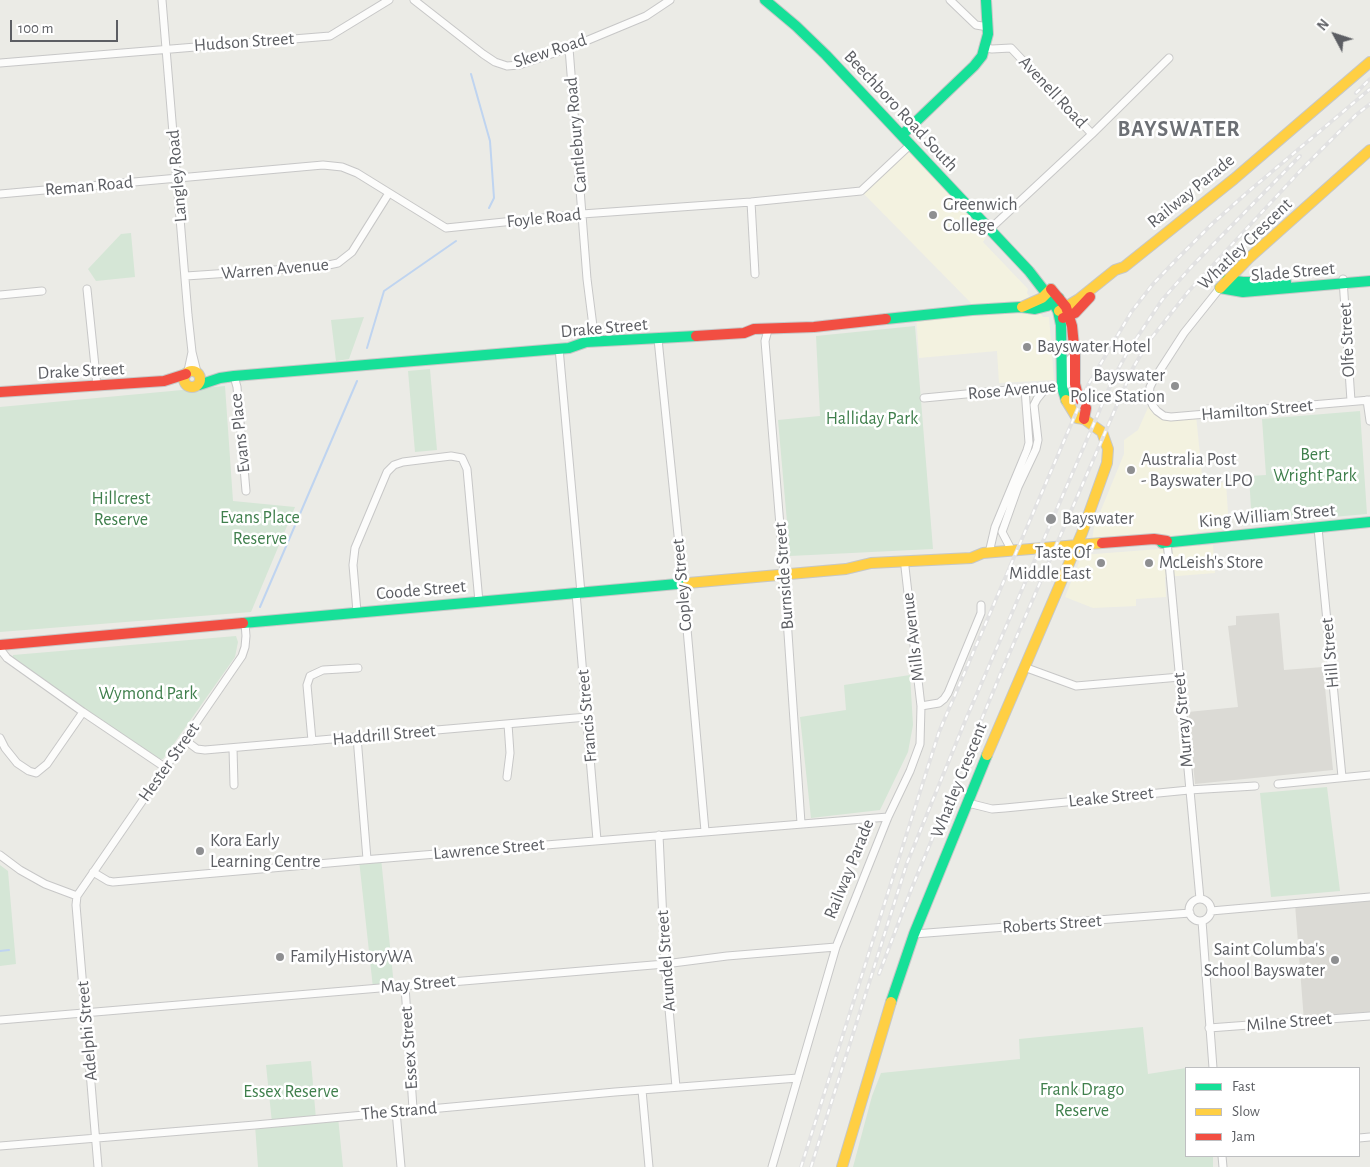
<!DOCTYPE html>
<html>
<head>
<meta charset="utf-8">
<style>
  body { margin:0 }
  #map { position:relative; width:1370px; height:1167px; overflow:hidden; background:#ebebe6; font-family:"Alegreya Sans",sans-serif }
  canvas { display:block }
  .legend { position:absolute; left:1185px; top:1067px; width:175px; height:90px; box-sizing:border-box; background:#fff; border:1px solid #bebfc1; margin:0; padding:6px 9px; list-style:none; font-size:15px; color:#5c5e63 }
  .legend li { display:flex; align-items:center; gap:10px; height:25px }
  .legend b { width:25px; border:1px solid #bebfc1 }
  .north { position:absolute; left:1310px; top:10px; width:50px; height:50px; -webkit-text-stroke:4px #fff; paint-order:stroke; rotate:310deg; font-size:14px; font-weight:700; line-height:20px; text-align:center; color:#5c5e63 }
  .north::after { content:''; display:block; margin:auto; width:18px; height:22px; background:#5c5e63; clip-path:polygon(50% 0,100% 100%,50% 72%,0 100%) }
  .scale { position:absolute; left:10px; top:20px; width:108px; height:22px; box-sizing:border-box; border:2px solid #5c5e63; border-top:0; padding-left:6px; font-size:15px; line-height:18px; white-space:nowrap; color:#5c5e63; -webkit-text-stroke:4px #fff; paint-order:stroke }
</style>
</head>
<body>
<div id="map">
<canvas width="1370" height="1167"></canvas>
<ul class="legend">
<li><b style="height:6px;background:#16e098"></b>Fast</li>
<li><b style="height:6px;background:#ffcf43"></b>Slow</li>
<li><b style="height:6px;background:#f24e42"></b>Jam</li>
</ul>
<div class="north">N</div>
<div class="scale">100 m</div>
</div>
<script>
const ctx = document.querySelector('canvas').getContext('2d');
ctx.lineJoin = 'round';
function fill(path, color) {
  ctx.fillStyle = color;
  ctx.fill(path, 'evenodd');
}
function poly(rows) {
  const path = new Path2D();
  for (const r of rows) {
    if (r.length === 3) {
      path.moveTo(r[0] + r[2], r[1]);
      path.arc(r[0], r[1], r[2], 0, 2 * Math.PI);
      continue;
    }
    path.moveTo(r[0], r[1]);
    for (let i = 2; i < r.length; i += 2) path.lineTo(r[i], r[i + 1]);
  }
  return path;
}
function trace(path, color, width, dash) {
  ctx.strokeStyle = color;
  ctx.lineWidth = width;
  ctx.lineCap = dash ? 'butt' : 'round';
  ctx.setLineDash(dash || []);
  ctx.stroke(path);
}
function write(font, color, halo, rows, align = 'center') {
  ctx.font = font + ' "Alegreya Sans",sans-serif';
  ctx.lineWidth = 5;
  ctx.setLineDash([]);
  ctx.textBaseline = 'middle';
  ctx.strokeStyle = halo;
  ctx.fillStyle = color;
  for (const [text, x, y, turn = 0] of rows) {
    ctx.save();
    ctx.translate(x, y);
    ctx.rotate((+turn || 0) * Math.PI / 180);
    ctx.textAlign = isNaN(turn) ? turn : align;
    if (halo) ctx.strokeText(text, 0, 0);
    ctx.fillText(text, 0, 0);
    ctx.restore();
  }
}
fill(poly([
  [911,147,990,231,983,242,1028,289,1027,293,1043,317,1049,317,1054,380,999,383,997,351,919,358,916,315,972,309,971,303,862,192],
  [1151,401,1164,416,1196,415,1203,485,1226,482,1229,529,1197,532,1198,546,1213,545,1215,573,1165,577,1166,597,1136,599,1136,606,1093,608,1065,597,1082,555,1159,549,1157,534,1092,540,1094,527,1124,454,1124,440,1138,430]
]), '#f3f2e0');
fill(poly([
  [1279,613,1284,670,1323,667,1333,770,1195,784,1188,712,1238,707,1228,626,1236,625,1236,616],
  [1370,897,1370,1016,1304,1021,1295,904]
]), '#dbdad5');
fill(poly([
  [131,233,135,277,96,281,88,269,121,234],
  [364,317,349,359,336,361,331,320],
  [915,326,933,549,790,556,778,420,820,416,816,336],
  [430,369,437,450,415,452,408,371],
  [225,386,233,501,295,507,251,612,0,632,0,407],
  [1360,411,1367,514,1252,524,1249,476,1266,475,1262,419],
  [236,636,238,642,235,657,163,759,154,759,12,661,13,655],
  [910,675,913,725,908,752,880,810,811,818,800,717,846,710,844,685],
  [1327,787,1340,891,1271,897,1260,793],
  [381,858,394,986,373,988,359,860],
  [0,865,8,871,16,964,0,966],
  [1143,1027,1148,1074,1186,1068,1186,1156,1213,1156,1213,1167,853,1167,872,1096,881,1073,1020,1059,1019,1039],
  [311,1061,316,1119,338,1117,343,1167,258,1167,255,1125,272,1123,266,1065]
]), '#d5e6d6');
trace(poly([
  [471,74,490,141,494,198,489,208],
  [367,348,384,291,456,241],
  [260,607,357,381],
  [0,951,9,950]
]), '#bfd4f0', 2);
const street = poly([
  [162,0,188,315,192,352,197,372],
  [414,0,483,54,495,62,507,66,519,65,569,48,646,16,670,0],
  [950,0,976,25,988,27],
  [569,48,587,279,595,342],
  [985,48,992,49,1011,48,1092,134],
  [0,63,330,36,389,0],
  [0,194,323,165,342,167,357,173,446,228,582,214,751,202,861,191,910,145],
  [751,202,755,274],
  [990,229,1092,134,1169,58],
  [186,276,319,267,338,263,352,252,389,193],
  [1343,279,1351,401],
  [1220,288,1184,333,1153,381,1150,387,1149,397,1153,406,1157,411,1164,416,1171,417,1370,400],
  [87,289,97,386],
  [0,295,42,291],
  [768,330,765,341,784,575,801,823],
  [658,339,683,584,705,831],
  [559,348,581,593],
  [188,371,192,352],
  [234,376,237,387,246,491],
  [924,398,1008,390,1062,387,1068,384,1070,379,1070,359,1075,354],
  [1367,400,1370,421],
  [1318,528,1342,777],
  [1167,541,1200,899],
  [1012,551,1002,532,1018,487,1036,449,1038,440,1034,405,1037,399,1046,388],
  [989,553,995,527,1027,450,1029,443,1025,389],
  [576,593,597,840],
  [357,612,353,565,355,548,387,472,394,465,403,462,451,456,462,458,467,469,479,602],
  [0,649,7,658,83,712,166,768],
  [1024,667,1076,686,1180,677],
  [921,706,939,703,944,699,948,693,981,613,981,605],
  [357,737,367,859],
  [0,738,5,748,17,763,29,771,36,773,47,764,83,712],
  [185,740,197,749,205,750,587,717],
  [312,741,307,685,310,676,323,670,358,668],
  [233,748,234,785],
  [507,777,510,753,508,724],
  [1278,784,1370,775],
  [968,803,992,809,1005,808,1189,790,1255,786],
  [659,835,665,964,676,1087],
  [0,855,20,870,45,884,77,896],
  [93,872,108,881,113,882,363,860,888,817],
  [1200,910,11],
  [1211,911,1370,897],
  [1202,921,1213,1068],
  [914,934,1190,913],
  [405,986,413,1109],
  [0,1020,665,964,727,956,836,947],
  [1209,1028,1370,1016],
  [642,1090,649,1167],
  [396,1111,401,1167],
  [1359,1138,1370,1137],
  [0,1146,255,1125,615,1092,798,1078],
  [1222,1156,1223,1167],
  [98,1167,76,905,77,896,242,656,245,647,246,636,245,623],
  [772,1167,836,947,888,817,910,771,920,744,921,706,905,567]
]);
const fast = poly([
  [765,0,796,26,826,55,1029,271,1053,302,1058,311,1061,325,1062,387,1066,400],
  [902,135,974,66,982,56,988,34,986,0],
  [1227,280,1243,282,1286,282],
  [1220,288,1243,292,1370,281],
  [886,319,972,310,1021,307,1035,309,1047,306,1059,298],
  [199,385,220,378,234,376,569,348,586,342,696,336],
  [1162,543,1370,522],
  [243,623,688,583],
  [891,1002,914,934,987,755]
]);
const slow = poly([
  [1220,288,1249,258,1370,150],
  [1022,307,1042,298,1051,289],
  [1059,311,1079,299,1115,270,1124,267,1234,179,1370,62],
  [192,379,8],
  [688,583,846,569,871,563,971,558,983,553,1102,543],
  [987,755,1082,533,1107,463,1108,449,1102,432,1084,419,1077,418,1066,400],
  [842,1167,891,1002]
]);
const jam = poly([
  [1051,289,1066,307,1072,326,1075,356,1075,384,1078,396,1086,408,1084,419],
  [1063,318,1075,313,1090,297],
  [696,336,744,333,754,329,814,327,886,319],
  [0,392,164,381,186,374],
  [1102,543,1154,539,1167,541],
  [0,645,243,623]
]);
trace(street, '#c7c7c7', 9);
trace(fast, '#c6c7c7', 12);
trace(slow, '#c6c7c7', 12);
trace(jam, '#c6c7c7', 12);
trace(street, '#fcfcfb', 7);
trace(fast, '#16e098', 10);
trace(slow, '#ffcf43', 10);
trace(jam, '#f24e42', 10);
const rail = poly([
  [1356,93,1370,79],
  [879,974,911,890,1000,675,1133,368,1149,341,1188,292,1301,170,1356,115,1370,104],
  [801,1167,939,732,1088,385,1132,311,1153,284,1176,260,1213,223,1249,191,1370,89],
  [811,1167,907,863,966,719,1114,377,1128,351,1162,300,1192,266,1300,156]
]);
trace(rail, '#e2e2e2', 4);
trace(rail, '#fff', 2, [5.5]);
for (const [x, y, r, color] of [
  [933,215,5,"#8e8f91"],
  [1027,347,5,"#8e8f91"],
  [1175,386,5,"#8e8f91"],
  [1131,470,5,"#8e8f91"],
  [1051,519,6,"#8e8f91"],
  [1101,563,5,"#8e8f91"],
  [1149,563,5,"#8e8f91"],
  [200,851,5,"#8e8f91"],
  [280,957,5,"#8e8f91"],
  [1335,960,5,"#8e8f91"]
]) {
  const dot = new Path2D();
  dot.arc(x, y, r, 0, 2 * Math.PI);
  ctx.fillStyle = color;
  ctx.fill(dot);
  trace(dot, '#fff', 2);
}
write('18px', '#5c5e63', '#fff', [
  ["Hudson Street",244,42,-4],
  ["Skew Road",550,51,-18],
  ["Avenell Road",1053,92,47],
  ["Beechboro Road South",901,111,47],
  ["Cantlebury Road",576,135,-95],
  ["Langley Road",177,176,-95],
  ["Reman Road",89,186,-5],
  ["Railway Parade",1191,191,-39],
  ["Foyle Road",544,218,-6],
  ["Whatley Crescent",1245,244,-44],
  ["Warren Avenue",275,269,-5],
  ["Slade Street",1293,272,-5],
  ["Drake Street",604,328,-5],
  ["Olfe Street",1347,340,-93],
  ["Drake Street",81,371,-3],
  ["Rose Avenue",1012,390,-5],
  ["Hamilton Street",1257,410,-5],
  ["Evans Place",240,433,-96],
  ["King William Street",1267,516,-5],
  ["Burnside Street",784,576,-94],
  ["Copley Street",682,585,-95],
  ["Coode Street",421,590,-5],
  ["Mills Avenue",913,637,-97],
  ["Hill Street",1330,653,-95],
  ["Francis Street",587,716,-95],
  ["Murray Street",1183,720,-95],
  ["Haddrill Street",384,735,-5],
  ["Hester Street",169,762,-55],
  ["Whatley Crescent",959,780,-68],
  ["Leake Street",1111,797,-6],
  ["Lawrence Street",489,849,-5],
  ["Railway Parade",849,869,-68],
  ["Roberts Street",1052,924,-4],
  ["Arundel Street",666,961,-94],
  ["May Street",418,984,-5],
  ["Milne Street",1289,1022,-5],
  ["Adelphi Street",87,1031,-95],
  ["Essex Street",409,1048,-94],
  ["The Strand",399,1111,-5]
]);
write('18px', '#5c5e63', '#fff', [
  ["Greenwich",943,205],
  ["College",943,226],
  ["Bayswater Hotel",1037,347],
  ["Bayswater",1165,376,"right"],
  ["Police Station",1165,397,"right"],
  ["Australia Post",1141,460],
  ["- Bayswater LPO",1141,481],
  ["Bayswater",1062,519],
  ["Taste Of",1091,553,"right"],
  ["Middle East",1091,574,"right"],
  ["McLeish's Store",1159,563],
  ["Kora Early",210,841],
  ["Learning Centre",210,862],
  ["Saint Columba's",1325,950,"right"],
  ["School Bayswater",1325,971,"right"],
  ["FamilyHistoryWA",290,957]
], 'left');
write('18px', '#3f7f4c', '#fff', [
  ["Halliday Park",872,419],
  ["Bert",1315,455],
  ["Wright Park",1315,476],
  ["Hillcrest",121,499],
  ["Reserve",121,520],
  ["Evans Place",260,518],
  ["Reserve",260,539],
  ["Wymond Park",148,694],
  ["Frank Drago",1082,1090],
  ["Reserve",1082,1111],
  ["Essex Reserve",291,1092]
]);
ctx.letterSpacing = '1px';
write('bold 22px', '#6d7075', '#fff', [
  ["BAYSWATER",1179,129]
]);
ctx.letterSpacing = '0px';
</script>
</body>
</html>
